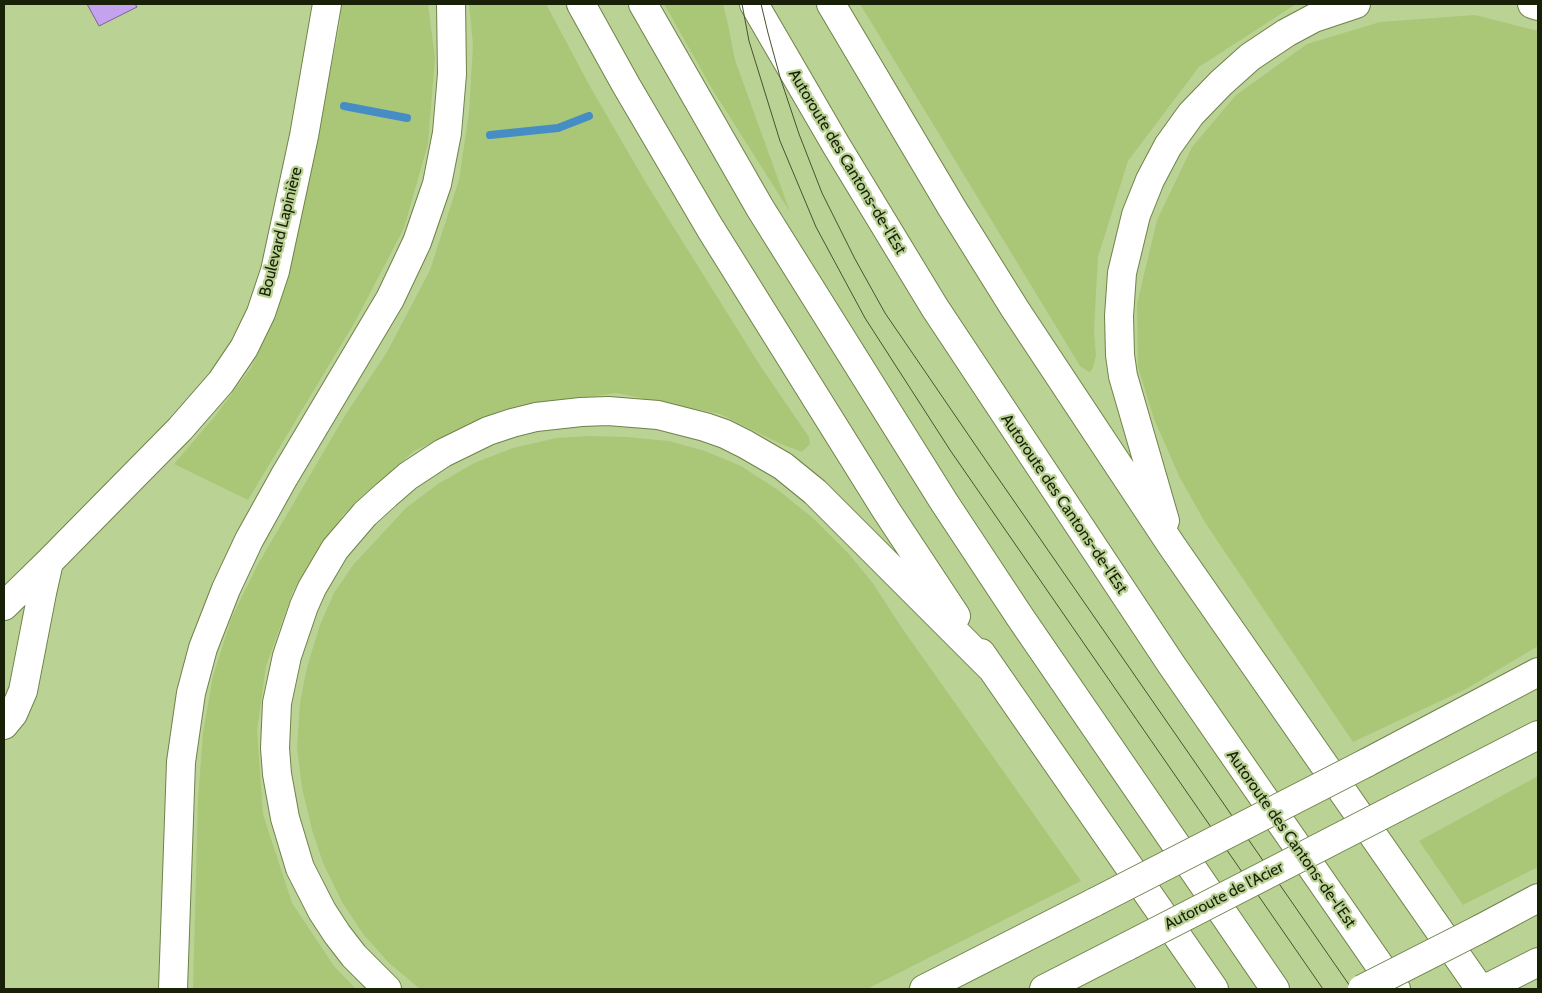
<!DOCTYPE html>
<html>
<head>
<meta charset="utf-8">
<style>
  body { margin:0 }
  #map { position:relative; width:1542px; height:993px; overflow:hidden; background:#bbd295; font-family:Cabin,sans-serif }
  canvas { display:block }
  .frame { position:absolute; inset:0; border:5px solid #182008; pointer-events:none }
</style>
</head>
<body>
<div id="map">
<canvas width="1542" height="993"></canvas>
<div class="frame"></div>
</div>
<script>
const ctx = document.querySelector('canvas').getContext('2d');
ctx.lineJoin = 'round';
function fill(path, color) {
  ctx.fillStyle = color;
  ctx.fill(path, 'evenodd');
}
function poly(rows) {
  const path = new Path2D();
  for (const r of rows) {
    path.moveTo(r[0], r[1]);
    for (let i = 2; i < r.length; i += 2) path.lineTo(r[i], r[i + 1]);
  }
  return path;
}
function trace(path, color, width, dash) {
  ctx.strokeStyle = color;
  ctx.lineWidth = width;
  ctx.lineCap = dash ? 'butt' : 'round';
  ctx.setLineDash(dash || []);
  ctx.stroke(path);
}
function write(font, color, halo, rows, align = 'center') {
  ctx.font = font + ' Cabin,sans-serif';
  ctx.lineWidth = 4.5;
  ctx.setLineDash([]);
  ctx.textBaseline = 'middle';
  ctx.strokeStyle = halo;
  ctx.fillStyle = color;
  for (const [text, x, y, turn = 0] of rows) {
    ctx.save();
    ctx.translate(x, y);
    ctx.rotate((+turn || 0) * Math.PI / 180);
    ctx.textAlign = isNaN(turn) ? turn : align;
    if (halo) ctx.strokeText(text, 0, 0);
    ctx.fillText(text, 0, 0);
    ctx.restore();
  }
}
fill(poly([
  [341,4,428,4,435,58,428,144,404,228,356,320,248,500,174,464,215,416,251,368,277,311,303,202,340,24],
  [469,4,546,4,592,90,646,183,761,367,809,437,810,444,802,452,781,444,720,414,616,393,502,410,414,451,343,515,293,591,266,666,257,731,263,814,292,903,334,966,356,989,193,989,198,799,203,733,213,676,232,617,258,564,344,417,387,352,430,270,459,180,469,112,473,45],
  [664,4,723,4,728,24,735,60,790,212,714,92],
  [860,4,1296,4,1199,67,1128,161,1098,257,1094,330,1096,356,1092,370,1089,372,1080,366],
  [1475,15,1538,31,1538,646,1466,689,1353,742,1206,524,1180,478,1154,419,1138,367,1137,304,1157,220,1192,147,1236,95,1307,44,1380,22],
  [589,436,627,437,669,441,705,451,741,466,778,490,814,519,848,553,872,582,902,628,1081,881,867,989,420,989,389,963,363,934,342,902,323,863,312,830,302,788,297,748,300,703,307,667,320,625,334,593,353,565,406,508,438,484,474,463,513,448,556,438],
  [1538,776,1538,867,1463,905,1419,841]
]), '#aac778');
trace(poly([
  [344,106,407,118],
  [490,135,558,128,589,116]
]), '#468dc6', 8);
const building = poly([
  [87,4,135,4,137,7,99,26,87,4]
]);
fill(building, '#c5a2ed');
trace(building, '#7a6196', 1);
const minor = poly([
  [4,606,49,562,180,429,221,382,244,348,261,313,275,271,304,136,327,4],
  [4,725,13,714,23,691,42,593,49,562]
]);
const motorway = poly([
  [581,4,626,85,710,228,886,510,956,616],
  [643,4,760,208,944,502,1020,617,1275,989],
  [754,4,836,145,935,308,1171,664,1396,989],
  [831,4,952,208,1015,309,1172,546,1480,989],
  [1532,4,1538,6],
  [1165,521,1123,376,1120,355,1119,316,1122,273,1136,215,1150,180,1168,146,1191,114,1221,83,1250,57,1286,33,1314,18,1356,4],
  [981,653,1214,989],
  [1366,763,1538,672],
  [1396,808,1538,735],
  [1480,929,1538,898],
  [173,989,181,762,191,693,203,648,226,589,249,540,284,477,390,299,417,242,437,184,447,133,452,74,451,4],
  [387,989,354,956,337,934,322,911,300,868,285,818,277,774,275,748,277,703,287,656,304,606,312,588,335,549,365,514,386,495,408,476,443,453,488,431,512,423,536,417,581,412,608,411,658,415,705,427,725,434,745,444,783,466,815,492,992,669],
  [924,989,1095,902],
  [1044,989,1128,946],
  [1485,989,1538,962]
]);
trace(minor, '#6e8349', 30);
trace(motorway, '#6e8349', 30);
trace(minor, '#fff', 28);
trace(motorway, '#fff', 28);
trace(poly([
  [742,4,749,41,780,141,816,227,865,318,950,450,1323,989],
  [761,4,768,33,780,77,799,134,822,193,855,259,885,313,989,465,1352,989]
]), '#465330', 1);
const motorwayBridge = poly([
  [1095,902,1366,763],
  [1128,946,1396,808],
  [1362,989,1480,929]
]);
trace(motorwayBridge, '#6e8349', 30, []);
trace(motorwayBridge, '#fff', 28);
write('16px', '#182008', '#bbd295', [
  ["Autoroute des Cantons-de-l'Est",847,162,59],
  ["Boulevard Lapinière",281,232,-76],
  ["Autoroute des Cantons-de-l'Est",1064,504,56],
  ["Autoroute des Cantons-de-l'Est",1291,839,55],
  ["Autoroute de l'Acier",1224,896,-27]
]);
</script>
</body>
</html>
